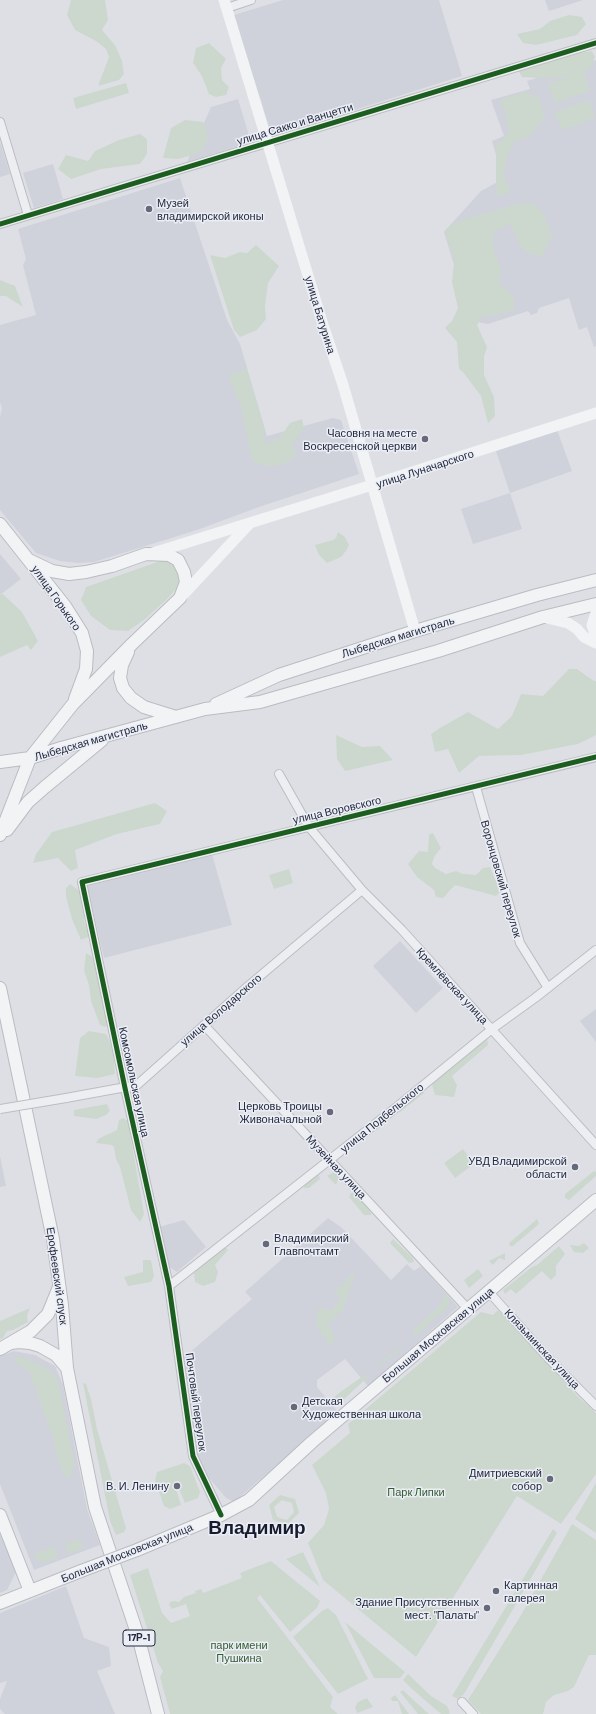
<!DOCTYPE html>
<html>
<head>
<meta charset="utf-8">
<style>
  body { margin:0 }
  canvas { display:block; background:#dedfe4 }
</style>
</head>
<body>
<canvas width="596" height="1714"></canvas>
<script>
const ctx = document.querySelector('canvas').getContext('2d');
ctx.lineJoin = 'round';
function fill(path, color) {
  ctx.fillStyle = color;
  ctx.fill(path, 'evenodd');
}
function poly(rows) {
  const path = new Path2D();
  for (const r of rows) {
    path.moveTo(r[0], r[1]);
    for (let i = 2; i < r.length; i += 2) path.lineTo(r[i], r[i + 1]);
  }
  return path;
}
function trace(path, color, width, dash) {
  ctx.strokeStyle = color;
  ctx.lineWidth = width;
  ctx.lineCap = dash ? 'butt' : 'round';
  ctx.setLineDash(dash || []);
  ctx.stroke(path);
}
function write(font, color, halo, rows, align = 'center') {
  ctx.font = font + ' Barlow,sans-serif';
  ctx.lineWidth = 3;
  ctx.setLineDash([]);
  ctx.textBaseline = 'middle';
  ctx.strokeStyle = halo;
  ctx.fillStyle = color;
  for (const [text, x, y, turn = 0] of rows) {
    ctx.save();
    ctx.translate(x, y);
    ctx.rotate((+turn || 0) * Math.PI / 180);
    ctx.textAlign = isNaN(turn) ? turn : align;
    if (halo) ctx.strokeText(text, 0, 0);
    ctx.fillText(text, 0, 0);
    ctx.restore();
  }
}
fill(poly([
  [283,0,439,0,462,76,272,136,234,15],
  [545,0,583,0,549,11],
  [596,60,596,346,594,347,587,327,579,330,569,298,539,308,537,313,531,315,528,311,488,324,471,321,444,232,481,191,503,179,492,141,504,136,491,100,530,89,527,81],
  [238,99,251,142,187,162,211,107],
  [0,142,10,174,0,177],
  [53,164,63,199,34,208,23,173],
  [180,178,227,320,240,344,267,436,333,418,341,420,359,474,259,507,197,530,94,562,78,563,60,561,36,553,0,510,0,417,2,408,0,402,0,325,36,315,23,265,26,259,18,229],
  [557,430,572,471,510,493,522,529,473,544,461,509,510,493,496,451],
  [0,554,21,579,0,595],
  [212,854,232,925,104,958,87,885],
  [400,941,443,988,416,1013,373,966],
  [596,1009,596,1042,580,1021],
  [0,1156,6,1186,0,1187],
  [328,1218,342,1228,391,1280,407,1264,414,1271,421,1266,458,1307,368,1386,345,1359,317,1380,317,1387,338,1412,234,1502,226,1498,199,1466,181,1360,252,1299,245,1292],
  [184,1220,206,1247,177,1272,168,1266,159,1227],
  [14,1351,35,1355,55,1366,63,1385,87,1509,100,1545,34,1570,0,1484,0,1356],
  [0,1534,16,1572,7,1590,0,1593],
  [66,1586,84,1638,109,1647,111,1666,97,1671,115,1714,5,1714,0,1709,0,1699,7,1681,0,1683,0,1613]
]), '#cfd2db');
fill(poly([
  [71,0,105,0,108,20,102,30,115,45,122,61,124,74,119,80,98,86,109,57,106,49,96,41,75,30,67,15],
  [569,15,582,17,586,24,577,35,536,45,523,43,517,34,540,29,550,21],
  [209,43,226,59,221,68,222,80,229,87,226,95,216,97,209,94,202,76,193,63,196,48],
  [592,51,595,57,589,70,584,73,590,91,555,103,548,84,569,77,538,78,522,77,518,70,566,55],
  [126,83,129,93,76,109,73,98],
  [525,92,539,98,544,117,531,135,514,142,507,156,503,176,511,189,503,196,496,194,496,146,509,132,505,111,500,100],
  [589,100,595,118,562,130,555,112],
  [185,120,204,122,208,139,200,153,178,159,163,158,171,128],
  [140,134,147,139,147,154,140,164,101,169,71,179,58,169,66,155,88,161,95,151,119,140],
  [521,203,536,205,544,215,552,235,542,257,527,253,519,244,511,224,493,231,493,249,501,268,499,283,513,295,514,311,482,317,477,325,487,347,484,356,484,375,494,397,495,416,488,423,481,396,463,372,459,369,457,342,445,328,452,321,458,308,452,282,454,261,445,230,453,224,466,219],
  [256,245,279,266,268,283,265,306,266,319,257,330,240,337,234,330,210,255,225,258,240,252,247,253],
  [0,280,15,286,23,307,6,296,0,296],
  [247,369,264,428,264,444,280,438,290,423,302,419,304,428,292,444,297,456,288,462,271,467,252,461,241,407,229,378,233,373],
  [338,532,345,537,349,545,346,551,341,557,327,563,319,555,315,545,333,540,336,538],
  [163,560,173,563,178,573,179,581,176,589,167,599,144,620,128,631,110,630,91,616,81,600,86,587],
  [3,594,22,612,38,641,31,650,27,645,0,657,0,595],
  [569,669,577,669,594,681,596,681,596,735,578,744,521,755,479,756,459,773,448,749,435,752,431,734,440,728,468,712,498,729,512,716,521,694,543,696],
  [336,735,362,747,380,746,393,760,345,771,337,759],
  [155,803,167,811,160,824,117,834,75,850,78,868,71,871,58,858,33,863,36,854,52,832],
  [433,833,441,848,434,857,432,864,435,868,446,874,456,871,463,874,476,875,483,868,490,867,498,886,499,893,496,896,455,885,443,898,436,897,434,890,417,877,408,864,419,851,428,852,429,834],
  [289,869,293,883,274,889,269,875],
  [70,884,81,892,85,910,84,921,88,933,88,937,81,940,72,919,66,897,66,888],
  [86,953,96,959,96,974,109,1021,108,1025,105,1027,100,1025,91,1001,89,985,84,970],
  [89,1031,106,1034,113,1047,115,1074,97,1078,75,1076,80,1038],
  [487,1038,488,1045,452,1076,457,1085,454,1097,435,1095,431,1081],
  [421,1090,424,1093,400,1112,397,1109],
  [107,1104,110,1111,106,1115,96,1119,74,1116,74,1110],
  [123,1118,128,1121,144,1214,140,1222,131,1210,120,1167,116,1159,114,1147,112,1145,96,1143,98,1139,117,1130,119,1120],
  [385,1118,388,1121,350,1150,348,1147],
  [463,1149,474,1164,455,1178,444,1163],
  [594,1171,596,1172,596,1176,569,1200,565,1198,565,1194],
  [334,1172,339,1177,336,1185,327,1176],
  [316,1175,319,1175,320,1179,309,1188,304,1188,305,1184],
  [351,1193,354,1193,368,1208,372,1215,364,1215,349,1197],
  [537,1219,539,1224,513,1246,510,1246,509,1243],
  [393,1239,413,1258,414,1262,409,1263,390,1243],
  [584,1243,589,1248,583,1253,574,1252,570,1245,579,1246],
  [224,1246,228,1250,215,1265,218,1272,215,1282,203,1286,195,1282,194,1273],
  [559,1246,565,1254,556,1266,556,1275,551,1280,542,1271,516,1294,511,1289,505,1294,503,1290,532,1267,537,1265],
  [505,1253,505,1260,499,1258,493,1265,489,1261],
  [143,1260,151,1260,154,1276,151,1282,128,1286,124,1277,143,1272],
  [478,1269,483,1276,469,1288,464,1280],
  [355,1274,343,1309,328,1324,335,1338,333,1344,330,1345,316,1325,318,1311,319,1308,332,1311,340,1298,336,1293,336,1289,346,1282,350,1275],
  [444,1294,450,1301,447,1308,432,1320,421,1332,413,1337,413,1333,419,1324,440,1306],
  [30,1308,27,1316,28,1322,13,1330,7,1331,3,1338,0,1339,0,1321],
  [498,1310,577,1396,596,1413,596,1474,561,1524,517,1496,416,1657,323,1580,308,1543,324,1525,329,1509,326,1493,312,1465,350,1433,348,1424,481,1312,493,1315],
  [400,1347,401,1349,377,1368,378,1365,384,1359],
  [14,1357,24,1358,40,1365,53,1373,59,1385,75,1466,73,1468,69,1479,64,1475,57,1458,54,1447,55,1443,29,1371,18,1365],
  [364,1375,368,1375,368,1377,341,1402,334,1404,333,1399,335,1396],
  [83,1383,86,1384,91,1399,97,1429,126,1528,124,1532,116,1535,110,1521],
  [184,1463,190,1466,200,1492,198,1498,185,1503,180,1491,182,1485,180,1482,175,1482,172,1487,177,1492,181,1505,170,1509,164,1506,155,1481,157,1472],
  [596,1483,596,1533,575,1519],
  [280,1495,295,1499,299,1513,288,1524,273,1520,269,1505],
  [282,1500,292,1503,294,1512,287,1520,277,1517,274,1507],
  [572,1524,596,1540,596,1655,589,1655,574,1687,568,1691,554,1695,546,1702,543,1714,481,1714,468,1700,521,1615],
  [553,1529,557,1533,464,1694,458,1699,452,1696],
  [79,1539,83,1548,68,1554,65,1544],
  [55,1547,58,1557,45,1562,39,1561,36,1558,34,1554],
  [303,1552,320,1587,286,1559],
  [271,1561,320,1601,317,1608,290,1632,260,1595,257,1598,333,1697,330,1707,338,1714,170,1714,160,1677,163,1671,158,1663,130,1575,148,1568,162,1613,171,1623,190,1616,186,1604,172,1609,169,1605,170,1602,174,1601,179,1602,184,1597,196,1593,195,1591,201,1589,203,1593,242,1578,240,1573],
  [328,1608,336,1615,368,1679,338,1694,293,1637,322,1611],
  [345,1622,405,1672,400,1678,374,1678],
  [408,1674,431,1696,447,1706,450,1712,449,1714,441,1714,412,1689,403,1680],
  [403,1690,407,1694,429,1714,418,1714,400,1692],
  [395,1695,409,1714,402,1714,398,1701,392,1701,391,1698],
  [367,1698,373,1707,357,1713,355,1707,358,1702]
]), '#ccd8ce');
const street = poly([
  [227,8,251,0],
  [0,122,28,215],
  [0,224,596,43],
  [279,774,309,827,362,890,402,930,596,1145],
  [476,787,520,943,548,988],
  [204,1025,468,1309],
  [66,1098,137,1085,247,987,362,890],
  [169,1286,398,1106,492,1029,535,998,596,950],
  [489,1292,549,1359,596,1406],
  [221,1515,193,1456,169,1286,125,1088,82,882,596,757],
  [462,1702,473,1714]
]);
const primary = poly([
  [0,524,65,606,82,633,87,651,86,669,75,699],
  [128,652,122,665,120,678,123,688,131,698,144,707,176,717],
  [216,704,279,675,415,631,537,595,596,580],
  [0,762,30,758,61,748,205,709,260,702,438,651,543,617,596,604],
  [7,830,28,802,45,787,102,740],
  [0,835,30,758,73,704,132,644,180,598,186,582,184,572,178,560,169,555,146,554,112,566,86,572,69,574,52,571,29,560],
  [0,988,53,1239,62,1305,67,1368,95,1507,138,1636,158,1714],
  [11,1343,19,1342,30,1343,40,1346,56,1355,67,1368],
  [0,1349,31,1331,48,1314,59,1287],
  [0,1515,30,1591],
  [137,1550,221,1515,249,1500,312,1442,596,1200],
  [0,1603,81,1571]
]);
trace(street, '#bcbdc2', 10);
trace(primary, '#babcc2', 14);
trace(street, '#edeef1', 8);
trace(poly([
  [224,0,324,328,343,385,415,631],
  [153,553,372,485,596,413],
  [181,597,250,523],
  [596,613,592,625,596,636],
  [543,617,568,623,577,629,584,637,596,643]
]), '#f2f3f5', 11);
trace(primary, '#f2f3f5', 12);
const streetBridge = poly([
  [0,1109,66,1098]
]);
const primaryBridge = poly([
  [81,1571,137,1550]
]);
trace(streetBridge, '#bcbdc2', 10, []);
trace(primaryBridge, '#babcc2', 14, []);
trace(streetBridge, '#edeef1', 8);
trace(primaryBridge, '#f2f3f5', 12);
trace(poly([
  [0,224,596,43],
  [221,1515,193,1456,169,1286,125,1088,82,882,596,757]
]), '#1b5e20', 5);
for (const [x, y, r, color] of [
  [149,209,4,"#656979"],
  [425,439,4,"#656979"],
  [330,1112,4,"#656979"],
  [575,1167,4,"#656979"],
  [266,1244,4,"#656979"],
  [294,1407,4,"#656979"],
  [550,1479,4,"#656979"],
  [177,1486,4,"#656979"],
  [496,1591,4,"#656979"],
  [487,1608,4,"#656979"]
]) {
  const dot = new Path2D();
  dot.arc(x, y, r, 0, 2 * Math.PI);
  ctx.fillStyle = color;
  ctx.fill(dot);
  trace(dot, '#ebeef5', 1.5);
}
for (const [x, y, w] of [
  [139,1638,32]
]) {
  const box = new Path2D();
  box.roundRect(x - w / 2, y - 8, w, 16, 3);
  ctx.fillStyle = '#ebeef5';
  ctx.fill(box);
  trace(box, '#242a3f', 1);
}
write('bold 10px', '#242a3f', null, [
  ["17Р-1",139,1638]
]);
write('11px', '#242a3f', '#ebeef5', [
  ["улица Сакко и Ванцетти",295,124,-17],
  ["улица Батурина",320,315,73],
  ["улица Луначарского",425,469,-18],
  ["улица Горького",56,598,55],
  ["Лыбедская магистраль",398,637,-17],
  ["Лыбедская магистраль",91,741,-16],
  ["улица Воровского",337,810,-13],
  ["Воронцовский переулок",501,879,74],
  ["Кремлёвская улица",452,986,47],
  ["улица Володарского",221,1010,-41],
  ["Комсомольская улица",134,1082,78],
  ["улица Подбельского",382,1118,-39],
  ["Музейная улица",336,1167,47],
  ["Ерофеевский спуск",57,1276,82],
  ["Большая Московская улица",438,1335,-40],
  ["Клязьминская улица",542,1349,47],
  ["Почтовый переулок",196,1402,82],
  ["Большая Московская улица",127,1553,-22]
]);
write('11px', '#242a3f', '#ebeef5', [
  ["Музей",157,203,"left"],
  ["владимирской иконы",157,216,"left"],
  ["Часовня на месте",417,433],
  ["Воскресенской церкви",417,446],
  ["Церковь Троицы",322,1106],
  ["Живоначальной",322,1119],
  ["УВД Владимирской",567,1161],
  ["области",567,1174],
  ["Владимирский",274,1238,"left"],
  ["Главпочтамт",274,1251,"left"],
  ["Детская",302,1401,"left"],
  ["Художественная школа",302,1414,"left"],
  ["Дмитриевский",542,1473],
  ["собор",542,1486],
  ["В. И. Ленину",169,1486],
  ["Картинная",504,1585,"left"],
  ["галерея",504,1598,"left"],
  ["Здание Присутственных",479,1602],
  ["мест. \"Палаты\"",479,1615]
], 'right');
write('11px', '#325c30', '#ebeef5', [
  ["Парк Липки",416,1492],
  ["парк имени",239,1645],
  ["Пушкина",239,1658]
]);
write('bold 19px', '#171b2f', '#ebeef5', [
  ["Владимир",257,1528]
]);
</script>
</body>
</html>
